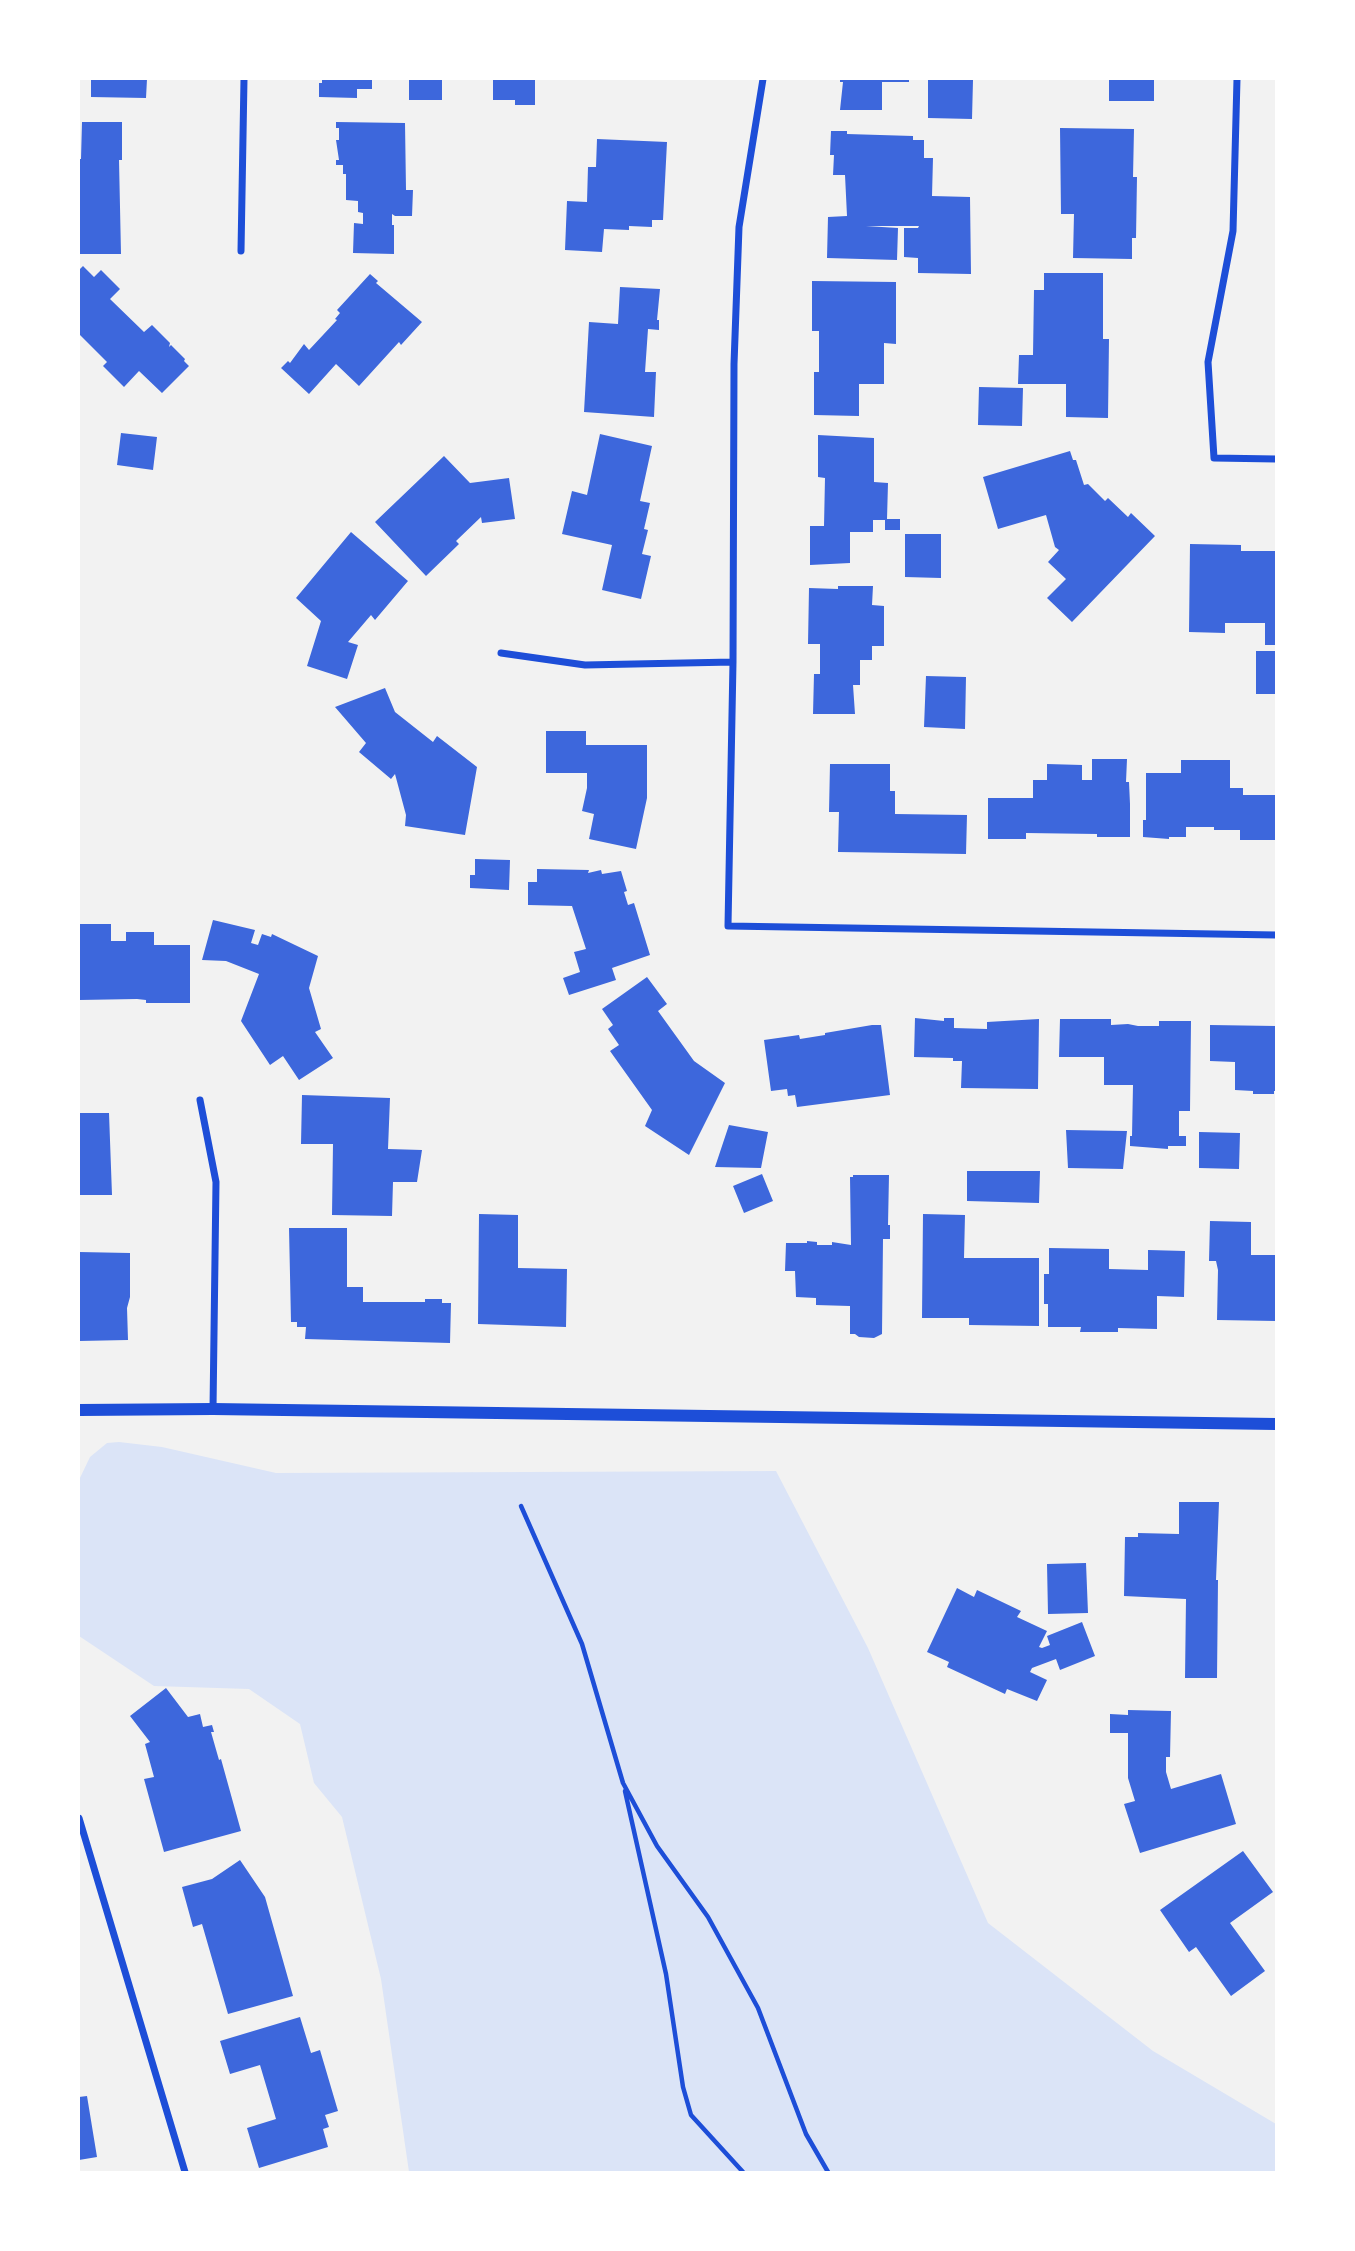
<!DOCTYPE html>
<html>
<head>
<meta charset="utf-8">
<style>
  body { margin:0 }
  #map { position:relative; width:1355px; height:2251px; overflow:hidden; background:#f2f2f2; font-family:Montserrat,sans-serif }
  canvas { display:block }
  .frame { position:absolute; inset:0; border:80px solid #fff; pointer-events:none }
</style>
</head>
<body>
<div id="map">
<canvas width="1355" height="2251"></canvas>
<div class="frame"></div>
</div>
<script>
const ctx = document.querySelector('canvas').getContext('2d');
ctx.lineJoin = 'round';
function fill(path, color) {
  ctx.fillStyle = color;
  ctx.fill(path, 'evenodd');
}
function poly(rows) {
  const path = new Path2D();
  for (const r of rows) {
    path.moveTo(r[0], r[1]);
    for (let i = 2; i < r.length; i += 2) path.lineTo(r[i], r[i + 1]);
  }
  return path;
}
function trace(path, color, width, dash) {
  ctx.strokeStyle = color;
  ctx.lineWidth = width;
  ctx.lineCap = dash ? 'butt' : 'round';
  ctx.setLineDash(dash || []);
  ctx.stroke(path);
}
fill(poly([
  [119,1442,162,1447,276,1473,776,1471,868,1648,988,1923,1153,2051,1276,2124,1276,2172,409,2172,381,1979,342,1817,314,1783,300,1724,249,1689,154,1686,79,1636,79,1480,90,1457,107,1443]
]), '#dbe4f7');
fill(poly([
  [91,79,147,79,146,98,91,97],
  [322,79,372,79,372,89,357,89,357,98,319,97,319,83,322,83],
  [409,79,442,79,442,100,409,100],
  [493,79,535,79,535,105,515,105,515,100,493,100],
  [840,79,909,79,909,82,882,82,882,110,840,110,843,82,840,82],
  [1109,79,1154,79,1154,101,1109,101],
  [928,80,973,80,972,119,928,118],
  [82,122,122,122,122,160,119,160,121,254,79,254,79,159,81,159],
  [336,122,405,123,406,190,413,190,412,216,395,216,392,214,392,225,394,225,394,254,353,253,354,223,363,224,363,213,358,212,358,201,346,200,346,174,343,174,343,165,336,165,336,160,339,160,336,140,339,140,339,128,336,128],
  [1060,128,1134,129,1133,177,1137,177,1136,238,1132,238,1132,259,1073,258,1074,214,1061,214],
  [831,131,847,131,847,134,913,136,913,140,924,140,924,158,933,158,932,196,970,197,971,274,918,273,918,258,904,257,904,228,918,228,919,226,866,226,898,228,897,260,827,258,828,217,847,216,845,175,833,175,834,155,830,155],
  [597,139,667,142,663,220,652,220,652,227,629,226,629,230,604,229,602,252,565,250,567,201,587,202,588,167,596,167],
  [83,266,94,277,101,270,120,289,110,299,144,332,152,325,170,343,169,347,171,345,185,359,184,361,189,366,162,393,139,371,124,387,103,366,107,362,79,334,79,270],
  [1044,273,1103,273,1103,339,1109,339,1108,418,1066,417,1066,384,1018,384,1019,355,1033,355,1034,290,1044,290],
  [370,274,378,281,376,283,422,322,401,345,399,342,359,386,336,364,309,394,281,368,288,361,290,363,304,344,309,350,337,320,335,319,340,313,337,310],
  [812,281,896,282,896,344,884,343,884,384,859,384,859,416,814,415,814,372,819,372,819,331,812,331],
  [620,287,660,289,657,320,659,320,659,330,648,329,645,372,656,372,654,417,584,412,589,322,618,324],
  [979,387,1023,388,1022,426,978,425],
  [121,433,157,437,153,470,117,465],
  [600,434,652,446,640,501,650,503,644,529,648,530,642,554,651,556,641,599,602,590,612,545,562,534,572,491,587,495],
  [818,435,874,438,874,482,888,483,887,519,900,519,900,530,885,530,885,520,873,520,873,532,850,532,850,563,810,565,810,526,824,526,825,478,818,477],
  [1070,451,1073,460,1076,460,1084,485,1088,484,1105,501,1108,498,1128,517,1131,513,1155,536,1072,622,1047,598,1066,579,1048,562,1059,550,1055,547,1046,515,998,529,983,477],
  [444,456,470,483,509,478,515,519,482,523,481,517,456,541,459,544,426,576,375,522],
  [351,532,408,581,375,620,371,615,348,642,358,645,347,679,307,666,321,621,296,598],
  [905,534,941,534,941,578,905,577],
  [1190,544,1241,545,1241,551,1276,551,1276,645,1265,645,1265,623,1225,623,1225,633,1189,632],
  [838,586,873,586,872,605,884,606,884,646,872,646,872,660,860,660,860,685,853,685,855,714,813,714,814,674,820,674,820,644,808,644,809,588,838,589],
  [1256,651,1276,651,1276,694,1256,694],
  [926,676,966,677,965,729,924,727],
  [385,688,395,712,433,742,437,736,477,767,465,835,405,826,406,815,395,774,391,779,359,752,366,743,335,707],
  [546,731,586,731,586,745,647,745,647,798,636,849,589,839,594,814,582,811,587,788,587,773,546,773],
  [1092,759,1127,759,1126,782,1129,782,1130,804,1130,837,1097,837,1097,834,1026,833,1026,839,988,839,988,798,1033,798,1033,780,1047,780,1047,764,1082,765,1082,780,1092,780],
  [1181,760,1230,760,1230,788,1243,788,1243,795,1276,795,1276,840,1240,840,1240,830,1214,830,1214,827,1186,827,1186,837,1169,837,1169,839,1143,837,1143,820,1146,820,1146,773,1181,773],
  [830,764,890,764,890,791,895,791,895,814,967,815,966,854,838,852,839,812,829,812],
  [475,859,510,860,509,890,470,888,470,875,475,875],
  [537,869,589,870,588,873,601,870,602,874,621,871,627,891,624,892,628,905,634,903,650,955,612,968,616,980,569,995,563,978,580,972,574,952,586,949,572,906,528,905,528,882,537,882],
  [213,920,255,930,251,943,258,945,262,934,271,937,272,934,318,956,309,988,321,1029,315,1032,333,1058,299,1080,283,1056,270,1065,241,1021,259,974,226,961,202,960],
  [79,924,111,924,111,941,126,941,126,932,154,932,154,945,190,945,190,1003,146,1003,146,1000,137,999,79,1000],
  [647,977,667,1004,658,1011,694,1061,725,1083,689,1155,645,1126,652,1110,610,1051,619,1045,608,1029,613,1025,602,1009],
  [915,1018,944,1021,944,1018,954,1018,954,1028,987,1029,987,1022,1039,1019,1038,1089,961,1088,962,1061,953,1061,953,1058,914,1057],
  [1060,1019,1111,1019,1111,1025,1128,1024,1138,1026,1159,1026,1159,1021,1191,1021,1190,1111,1179,1111,1179,1136,1186,1136,1186,1146,1168,1146,1168,1149,1130,1146,1130,1136,1132,1136,1133,1085,1104,1085,1104,1057,1059,1057],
  [872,1025,881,1025,890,1095,797,1107,795,1095,788,1096,787,1089,771,1091,764,1040,799,1035,800,1039,825,1035,825,1033],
  [1210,1025,1276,1026,1276,1091,1274,1091,1274,1094,1253,1094,1253,1091,1235,1090,1235,1062,1210,1061],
  [302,1095,390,1098,388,1149,422,1150,417,1182,393,1182,392,1216,332,1215,333,1144,301,1144],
  [79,1113,109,1113,112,1195,79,1195],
  [729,1125,768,1132,761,1168,715,1167],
  [1066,1130,1127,1131,1123,1169,1068,1168],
  [1199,1132,1240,1133,1239,1169,1199,1168],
  [967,1171,1040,1171,1039,1203,967,1201],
  [762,1174,773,1201,744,1213,733,1186],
  [853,1175,889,1175,888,1225,890,1225,890,1239,883,1239,882,1334,874,1338,859,1337,855,1334,850,1334,850,1306,816,1305,816,1298,796,1297,795,1271,785,1271,786,1243,807,1243,807,1241,817,1242,817,1245,832,1245,832,1242,851,1245,850,1177,853,1177],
  [479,1214,518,1215,518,1268,567,1269,566,1327,478,1324],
  [923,1214,965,1215,964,1258,1039,1258,1039,1326,969,1325,969,1318,922,1318],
  [1210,1221,1251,1222,1251,1255,1276,1255,1276,1321,1217,1320,1218,1270,1216,1261,1209,1261],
  [289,1228,347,1228,347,1287,363,1287,363,1302,425,1302,425,1299,442,1299,442,1303,451,1303,450,1343,305,1339,306,1327,297,1327,297,1322,291,1322],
  [1049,1248,1109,1249,1109,1269,1148,1270,1148,1250,1185,1251,1184,1297,1157,1296,1157,1329,1118,1328,1118,1332,1080,1332,1081,1327,1048,1327,1048,1304,1044,1304,1044,1274,1049,1274],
  [79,1252,130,1253,130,1297,127,1308,128,1340,79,1341],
  [1179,1502,1219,1502,1216,1580,1218,1580,1217,1678,1185,1678,1186,1599,1124,1596,1125,1537,1138,1537,1138,1533,1179,1534],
  [1086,1563,1088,1613,1048,1614,1047,1564],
  [957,1588,974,1597,977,1590,1021,1611,1017,1617,1047,1631,1039,1647,1042,1648,1050,1645,1047,1636,1082,1622,1095,1656,1060,1670,1056,1659,1032,1668,1030,1672,1047,1680,1037,1701,1007,1689,1005,1694,947,1667,949,1662,927,1652],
  [166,1688,188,1717,200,1714,203,1727,212,1725,214,1732,211,1732,219,1760,221,1759,241,1831,164,1852,144,1779,154,1777,145,1744,150,1742,130,1716],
  [1128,1710,1171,1711,1170,1757,1166,1757,1166,1772,1171,1789,1221,1774,1236,1824,1140,1853,1124,1804,1135,1801,1128,1778,1128,1733,1110,1733,1110,1714,1128,1715],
  [1243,1851,1273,1892,1230,1923,1265,1971,1231,1996,1196,1947,1189,1952,1160,1910],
  [240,1860,265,1897,293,1996,228,2014,202,1924,193,1927,182,1887,212,1879],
  [300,2017,311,2053,320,2050,338,2111,325,2115,329,2127,323,2129,328,2147,259,2168,247,2128,276,2119,260,2065,230,2074,220,2041],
  [87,2096,97,2157,79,2160,79,2097]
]), '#3d67dc');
trace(poly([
  [521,1506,582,1644,623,1783,657,1846,708,1917,758,2008,806,2134,828,2172],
  [625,1791,666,1974,683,2087,691,2115,743,2172]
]), '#1d4ed8', 4.5);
trace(poly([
  [763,79,739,227,734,364,733,662,728,926,1276,935],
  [1237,79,1233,231,1208,362,1214,458,1276,459],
  [241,251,244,79],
  [501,653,585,665,733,662],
  [200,1100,216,1182,213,1409],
  [79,1818,185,2172]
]), '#1d4ed8', 7);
trace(poly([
  [79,1410,213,1409,1276,1424]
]), '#1d4ed8', 12);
</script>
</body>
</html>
